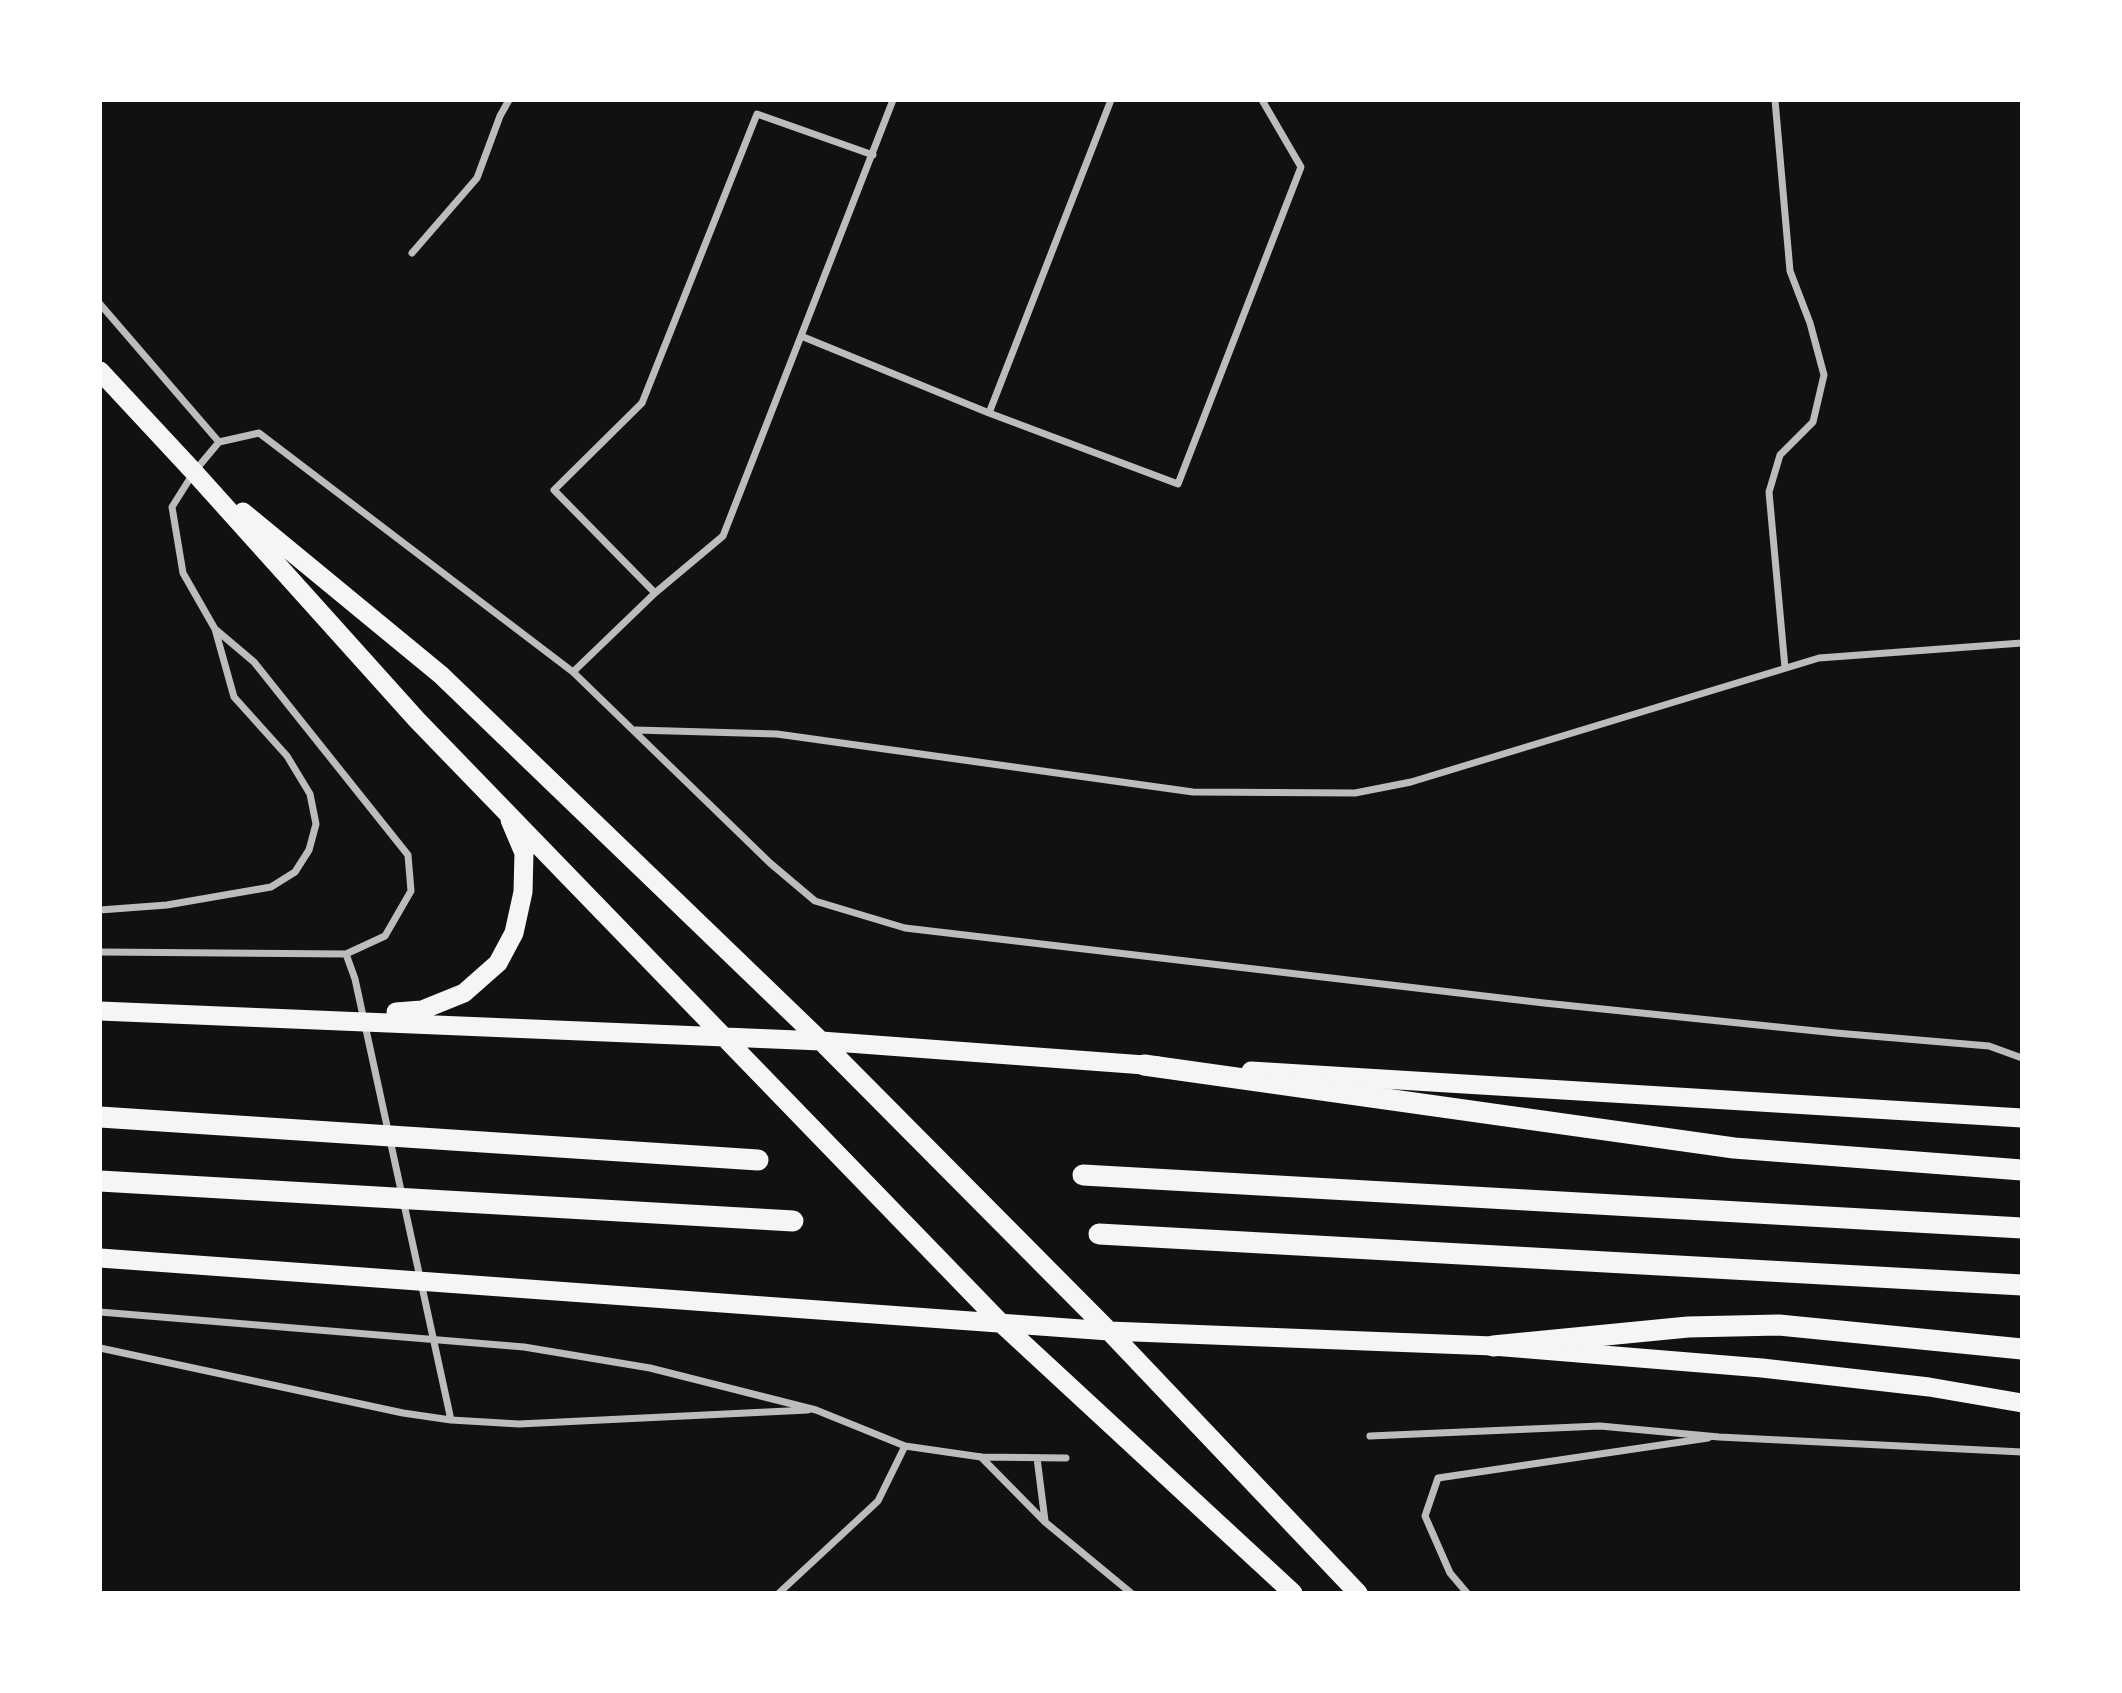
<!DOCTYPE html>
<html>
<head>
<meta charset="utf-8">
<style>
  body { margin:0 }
  #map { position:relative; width:2122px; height:1693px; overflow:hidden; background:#111; font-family:"Zilla Slab",serif }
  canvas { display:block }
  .frame { position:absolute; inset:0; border:102px solid #fff; pointer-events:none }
</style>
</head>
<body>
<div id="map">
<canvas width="2122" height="1693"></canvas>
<div class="frame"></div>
</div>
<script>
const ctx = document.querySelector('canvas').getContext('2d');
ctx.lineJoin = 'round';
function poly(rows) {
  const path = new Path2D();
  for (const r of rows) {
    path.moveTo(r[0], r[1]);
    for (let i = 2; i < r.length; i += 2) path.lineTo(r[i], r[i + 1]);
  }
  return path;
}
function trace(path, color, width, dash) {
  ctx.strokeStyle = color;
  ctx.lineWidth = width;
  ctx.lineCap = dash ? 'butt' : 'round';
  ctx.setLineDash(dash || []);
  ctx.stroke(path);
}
trace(poly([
  [1775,100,1790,271,1810,323,1824,375,1813,422,1780,455,1769,492,1785,668],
  [412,253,477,178,500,116,509,100],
  [100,304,219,442],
  [801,336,989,413,1178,484,1301,167,1262,100],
  [989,413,1111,100],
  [655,593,554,490,642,403,757,114,873,155],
  [573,672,655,593,723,536,893,100],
  [636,730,777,734,1193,792,1355,793,1411,782,1819,658,2022,643],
  [100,910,167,905,271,887,295,872,309,850,316,824,310,794,287,756,234,697,215,629],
  [100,952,346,954,385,936,411,891,408,855,254,662,215,629,183,573,172,507,194,472,219,442,259,433,573,672,770,863,815,901,905,928,1544,1003,1836,1033,1989,1046,2022,1058],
  [346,954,355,979,451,1420],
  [100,1312,524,1347,650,1368,816,1410,905,1446,981,1457,1066,1458],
  [100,1348,403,1413,451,1420,519,1424,808,1410],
  [1370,1436,1600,1426,1719,1437,2022,1452],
  [981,1457,1045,1522,1131,1593],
  [1037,1458,1045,1521],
  [779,1593,878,1501,905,1446],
  [1467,1593,1450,1573,1425,1516,1438,1478,1708,1438]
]), '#bcbcbc', 7);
trace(poly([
  [100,371,194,472,417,720,1001,1323,1293,1593],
  [243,512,441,675,821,1041,1109,1331,1358,1593],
  [100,1011,821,1041,1158,1066],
  [396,1012,422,1010,464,993,498,963,514,933,523,892,524,853,510,820],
  [1251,1071,2022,1118],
  [100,1258,1109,1331,1493,1346,1762,1368,1929,1387,2022,1403]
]), '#f5f5f5', 19);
trace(poly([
  [1144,1065,1734,1148,2022,1170],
  [100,1117,758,1160],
  [1083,1175,2022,1228],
  [100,1181,793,1221],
  [1099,1234,2022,1285],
  [1493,1346,1688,1327,1779,1325,2022,1349]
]), '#f5f5f5', 21);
</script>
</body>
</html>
